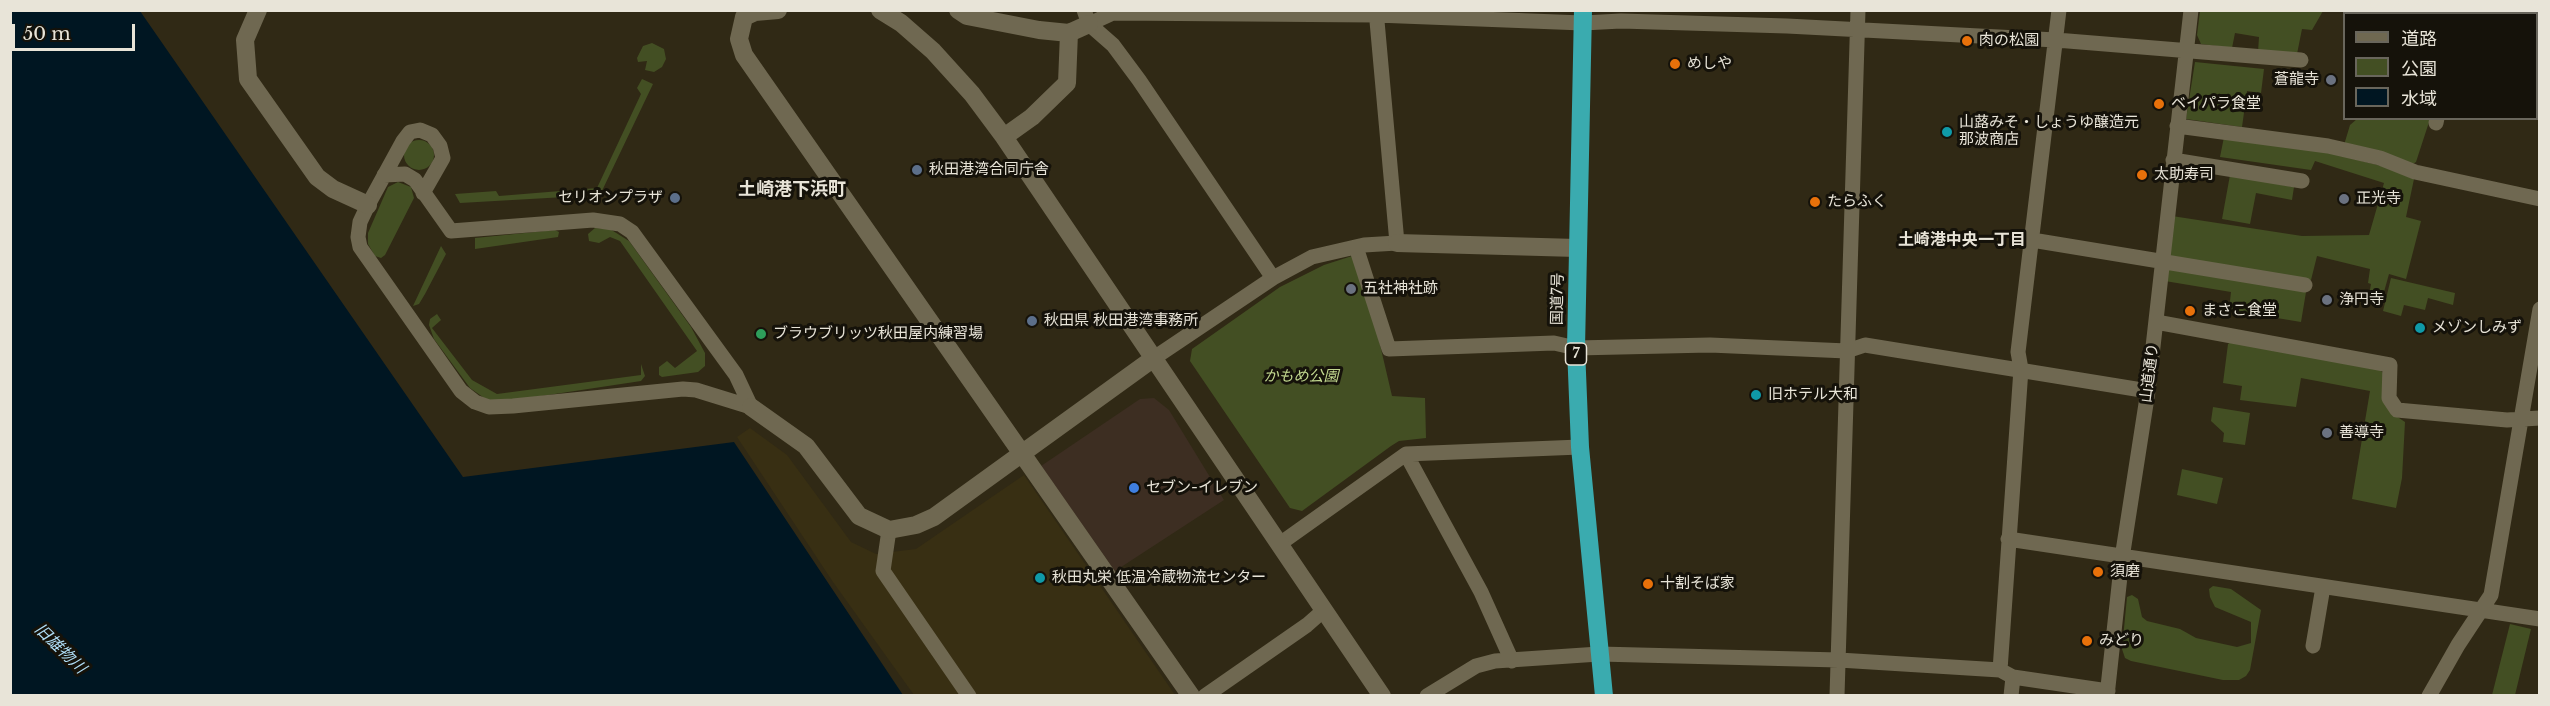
<!DOCTYPE html>
<html>
<head>
<meta charset="utf-8">
<style>
  body { margin:0 }
  #map { position:relative; width:2550px; height:706px; overflow:hidden; background:#302915; font-family:"Libre Baskerville","Noto Sans JP",serif }
  canvas { display:block }
  .frame { position:absolute; inset:0; border:12px solid #e8e4d8; pointer-events:none }
  .legend { position:absolute; left:2343px; top:12px; width:195px; height:108px; box-sizing:border-box; background:#15120a; border:2px solid #69665c; margin:0; padding:8px 10px; list-style:none; font-size:18px; color:#e8e4d8 }
  .legend li { display:flex; align-items:center; gap:12px; height:30px }
  .legend b { width:30px; border:2px solid #69665c }
  .scale { position:absolute; left:12px; top:24px; width:123px; height:27px; box-sizing:border-box; border:3px solid #e8e4d8; border-top:0; padding-left:8px; font-size:18px; line-height:21px; white-space:nowrap; color:#e8e4d8; -webkit-text-stroke:4px #15120a; paint-order:stroke }
</style>
</head>
<body>
<div id="map">
<canvas width="2550" height="706"></canvas>
<div class="frame"></div>
<ul class="legend">
<li><b style="height:8px;background:#6f6851"></b>道路</li>
<li><b style="height:16px;background:#434f23"></b>公園</li>
<li><b style="height:16px;background:#001622"></b>水域</li>
</ul>
<div class="scale">50 m</div>
</div>
<script>
const ctx = document.querySelector('canvas').getContext('2d');
ctx.lineJoin = 'round';
function fill(path, color) {
  ctx.fillStyle = color;
  ctx.fill(path, 'evenodd');
}
function poly(rows) {
  const path = new Path2D();
  for (const r of rows) {
    if (r.length === 3) {
      path.moveTo(r[0] + r[2], r[1]);
      path.arc(r[0], r[1], r[2], 0, 2 * Math.PI);
      continue;
    }
    path.moveTo(r[0], r[1]);
    for (let i = 2; i < r.length; i += 2) path.lineTo(r[i], r[i + 1]);
  }
  return path;
}
function trace(path, color, width, dash) {
  ctx.strokeStyle = color;
  ctx.lineWidth = width;
  ctx.lineCap = dash ? 'butt' : 'round';
  ctx.setLineDash(dash || []);
  ctx.stroke(path);
}
function write(font, color, halo, rows, align = 'center') {
  ctx.font = font + ' "Libre Baskerville","Noto Sans JP",serif';
  ctx.lineWidth = 6;
  ctx.setLineDash([]);
  ctx.textBaseline = 'middle';
  ctx.strokeStyle = halo;
  ctx.fillStyle = color;
  for (const [text, x, y, turn = 0] of rows) {
    ctx.save();
    ctx.translate(x, y);
    ctx.rotate((+turn || 0) * Math.PI / 180);
    ctx.textAlign = isNaN(turn) ? turn : align;
    if (halo) ctx.strokeText(text, 0, 0);
    ctx.fillText(text, 0, 0);
    ctx.restore();
  }
}
fill(poly([
  [1154,398,1169,410,1224,500,1115,571,1041,466,1140,399]
]), '#3d2e22');
fill(poly([
  [750,428,787,455,851,542,876,554,916,549,1024,475,1175,695,914,695,833,582,737,437]
]), '#382f13');
fill(poly([
  [2200,11,2323,11,2312,30,2302,29,2297,54,2258,52,2259,37,2235,33,2232,48,2201,44,2197,35],
  [652,43,664,49,666,59,662,67,654,72,645,70,647,61,638,62,637,58,643,46],
  [2195,62,2264,69,2261,93,2247,91,2242,127,2186,119],
  [642,79,653,84,600,195,460,203,455,194,496,191,499,196,597,188,641,94,637,88],
  [2357,119,2430,119,2416,162,2411,165,2344,145,2350,125],
  [2224,137,2320,150,2385,167,2414,179,2406,217,2421,221,2406,279,2389,274,2382,299,2369,295,2371,284,2368,283,2370,269,2317,256,2311,280,2168,258,2172,216,2302,236,2369,235,2384,183,2315,161,2311,170,2220,157],
  [419,155,15],
  [2230,175,2294,187,2292,200,2256,193,2250,224,2222,219],
  [398,182,411,187,414,198,385,255,381,258,375,256,368,244,368,233,388,187],
  [595,228,610,229,629,241,691,327,705,353,705,366,698,372,662,377,659,375,659,367,667,361,675,368,697,351,620,241,610,237,599,243,589,241,588,234],
  [555,230,559,232,558,237,475,249,475,238],
  [441,246,446,254,425,294,419,304,413,306],
  [1352,256,1374,319,1392,396,1425,398,1426,438,1399,441,1391,446,1302,511,1290,508,1190,361,1192,349,1280,287,1324,265],
  [2168,265,2306,292,2301,322,2229,310,2231,292,2165,281],
  [2391,278,2455,293,2453,305,2428,298,2425,310,2404,305,2401,316,2383,311],
  [437,314,441,320,432,328,472,380,497,394,641,375,641,364,645,376,641,381,515,400,487,400,470,388,434,339,429,325,430,319],
  [2232,341,2377,367,2383,373,2393,414,2405,422,2402,478,2396,508,2352,499,2370,391,2301,378,2296,407,2240,400,2242,386,2223,383,2228,344],
  [2213,407,2250,413,2245,445,2223,442,2224,433,2211,421],
  [2182,469,2223,478,2217,504,2177,495],
  [2213,586,2231,589,2261,610,2250,670,2246,676,2239,680,2223,680,2131,661,2125,658,2122,649,2127,597,2132,595,2138,599,2142,617,2147,621,2180,629,2196,638,2237,647,2251,643,2251,622,2215,607,2210,597,2209,589],
  [2510,624,2531,629,2515,695,2492,695]
]), '#434f23');
fill(poly([
  [10,11,140,11,463,477,734,442,903,695,11,695]
]), '#001622');
trace(poly([
  [1084,10,1089,24,1113,45,1139,80,1273,278],
  [2463,14,2464,10],
  [1089,24,1113,13,1376,15,1583,23,1621,21,1787,26,2056,40,2301,60],
  [2436,123,2437,118],
  [2177,126,2328,146,2380,158,2415,172,2540,199],
  [2173,160,2302,181],
  [384,175,405,174,415,180,451,231,593,220,620,224,632,232,736,375,751,407],
  [423,193,443,158,440,146,432,135,420,130,410,132,403,141,368,205,360,222,358,237,360,247,461,391,475,402,489,407,513,406,683,389,696,390,751,407],
  [2032,240,2305,285],
  [1356,247,1389,349,1554,343,1576,348,1710,345,1847,351,1865,345,2148,391],
  [2156,322,2390,365,2389,398,2397,410,2507,420,2540,418],
  [1154,358,1273,278,1312,257,1364,245,1397,243,1376,10],
  [1406,454,1481,592,1512,661],
  [889,530,883,571,969,696],
  [2008,539,2540,619],
  [1281,543,1406,454,1580,447],
  [2313,646,2323,587],
  [2000,670,2021,369,2018,352,2059,10],
  [1205,696,1307,625,1324,610],
  [1427,696,1476,666,1495,661,1599,654,1839,660,2000,670,2013,677,2108,691],
  [1837,696,1858,10],
  [2011,696,2013,677],
  [2107,696,2122,558,2148,391,2191,10],
  [2429,696,2458,645,2491,595,2540,309]
]), '#6f6851', 15);
trace(poly([
  [258,10,245,40,248,79,317,177,333,189,368,205],
  [778,10,755,12,744,17,739,39,744,55,1191,696],
  [880,10,901,23,933,51,972,94,1004,137,1382,696],
  [958,10,967,16,1039,30,1069,33,1089,24],
  [1004,137,1032,117,1067,83,1069,33],
  [1397,243,1577,248],
  [751,407,806,446,859,516,889,530,916,525,934,517,1154,358]
]), '#6f6851', 18);
trace(poly([
  [1583,10,1576,348,1580,447,1604,696]
]), '#3aabaf', 18);
for (const [x, y, r, color] of [
  [1967,41,6,"#e8710a"],
  [1675,64,6,"#e8710a"],
  [2331,80,6,"#6b7280"],
  [2159,104,6,"#e8710a"],
  [1947,132,6,"#0f9aa8"],
  [917,170,6,"#5c6f8a"],
  [2142,175,6,"#e8710a"],
  [675,198,6,"#5c6f8a"],
  [2344,199,6,"#6b7280"],
  [1815,202,6,"#e8710a"],
  [1351,289,6,"#6b7280"],
  [2327,300,6,"#6b7280"],
  [2190,311,6,"#e8710a"],
  [1032,321,6,"#5c6f8a"],
  [2420,328,6,"#0f9aa8"],
  [761,334,6,"#2e9e5b"],
  [1756,395,6,"#0f9aa8"],
  [2327,433,6,"#6b7280"],
  [1134,488,6,"#3f7fe0"],
  [2098,572,6,"#e8710a"],
  [1040,578,6,"#0f9aa8"],
  [1648,584,6,"#e8710a"],
  [2087,641,6,"#e8710a"]
]) {
  const dot = new Path2D();
  dot.arc(x, y, r, 0, 2 * Math.PI);
  ctx.fillStyle = color;
  ctx.fill(dot);
  trace(dot, '#15120a', 2);
}
for (const [x, y, w] of [
  [1576,354,21]
]) {
  const box = new Path2D();
  box.roundRect(x - w / 2, y - 11, w, 22, 4.5);
  ctx.fillStyle = '#15120a';
  ctx.fill(box);
  trace(box, '#e8e4d8', 1.5);
}
write('bold 14px', '#e8e4d8', null, [
  ["7",1576,354]
]);
write('15px', '#e8e4d8', '#15120a', [
  ["肉の松園",1979,41],
  ["めしや",1687,64],
  ["蒼龍寺",2319,80,"right"],
  ["ベイパラ食堂",2171,104],
  ["山蕗みそ・しょうゆ醸造元",1959,123],
  ["那波商店",1959,140],
  ["秋田港湾合同庁舎",929,170],
  ["太助寿司",2154,175],
  ["セリオンプラザ",663,198,"right"],
  ["正光寺",2356,199],
  ["たらふく",1827,202],
  ["五社神社跡",1363,289],
  ["浄円寺",2339,300],
  ["まさこ食堂",2202,311],
  ["秋田県 秋田港湾事務所",1044,321],
  ["メゾンしみず",2432,328],
  ["ブラウブリッツ秋田屋内練習場",773,334],
  ["旧ホテル大和",1768,395],
  ["善導寺",2339,433],
  ["セブン-イレブン",1146,488],
  ["須磨",2110,572],
  ["秋田丸栄 低温冷蔵物流センター",1052,578],
  ["十割そば家",1660,584],
  ["みどり",2099,641]
], 'left');
write('15px', '#e8e4d8', '#15120a', [
  ["国道7号",1558,299,-89],
  ["山道通り",2150,373,-83]
]);
write('italic 15px', '#c2d88f', '#15120a', [
  ["かもめ公園",1301,377]
]);
write('bold 16px', '#e8e4d8', '#15120a', [
  ["土崎港中央一丁目",1962,240]
]);
write('italic 16px', '#aedcf5', '#15120a', [
  ["旧雄物川",60,649,44]
]);
write('bold 18px', '#e8e4d8', '#15120a', [
  ["土崎港下浜町",792,190]
]);
</script>
</body>
</html>
